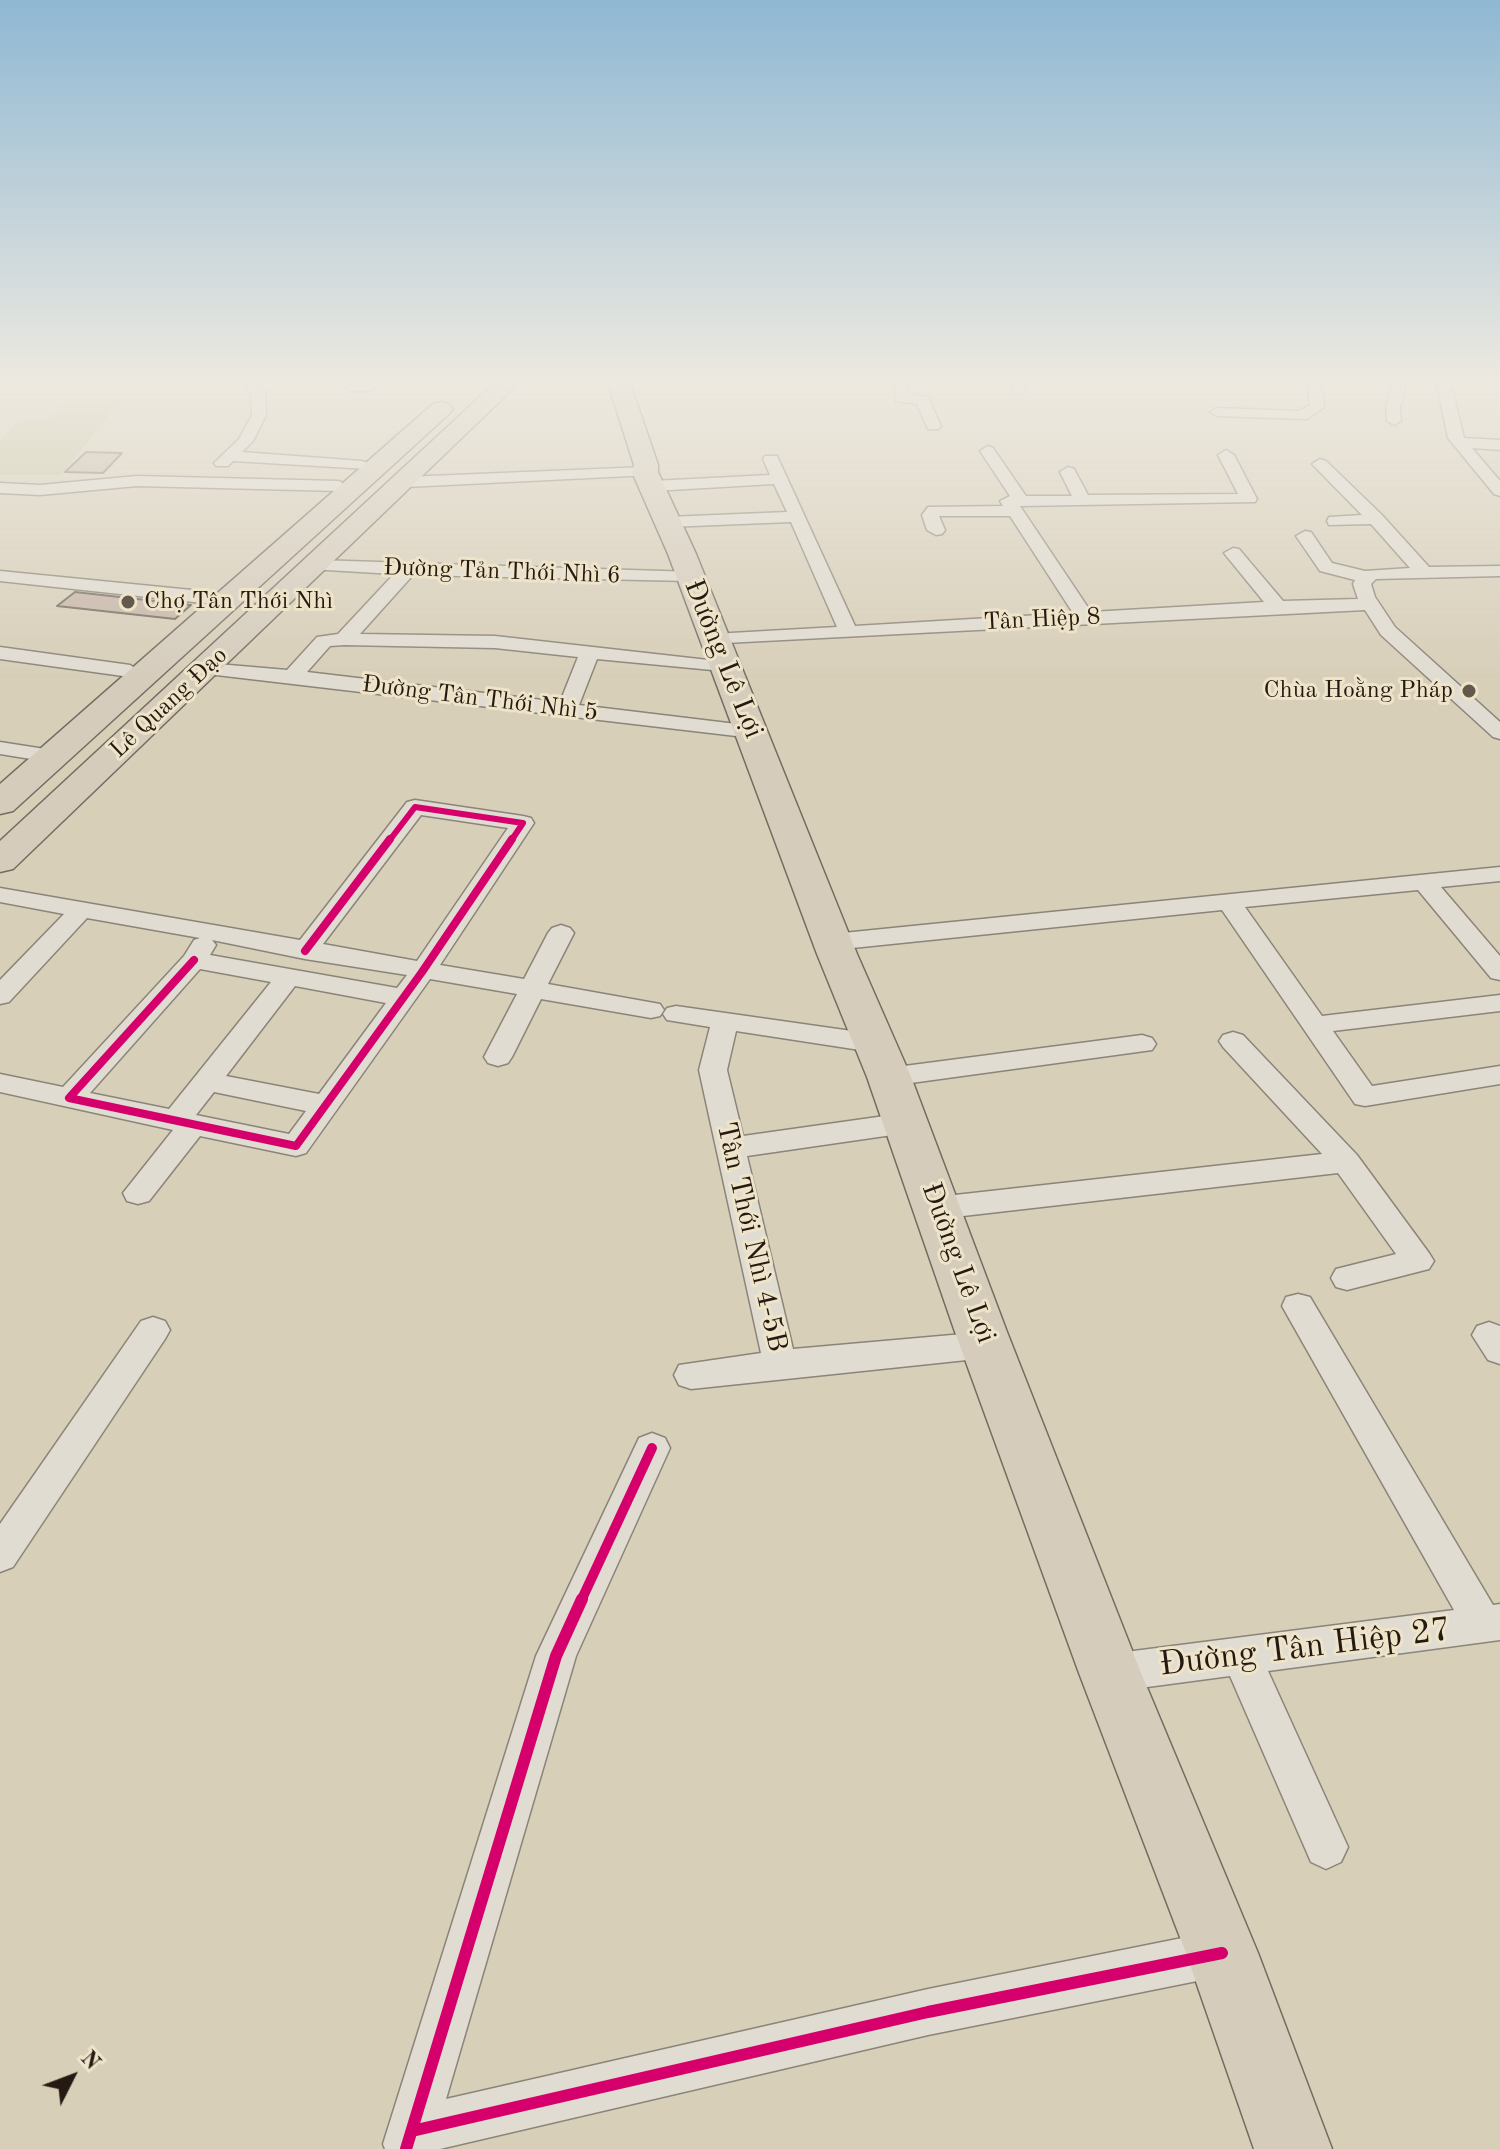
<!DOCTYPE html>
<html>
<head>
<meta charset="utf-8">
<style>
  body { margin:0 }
  #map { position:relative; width:1500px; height:2149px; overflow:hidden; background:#d8cfb9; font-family:"Old Standard TT",serif }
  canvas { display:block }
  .north { position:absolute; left:32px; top:2037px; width:80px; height:80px; -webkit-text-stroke:6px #eee4c9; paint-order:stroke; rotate:48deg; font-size:22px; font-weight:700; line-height:32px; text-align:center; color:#261912 }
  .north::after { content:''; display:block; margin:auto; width:28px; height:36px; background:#261912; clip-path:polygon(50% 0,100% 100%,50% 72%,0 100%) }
</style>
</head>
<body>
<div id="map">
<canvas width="1500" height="2149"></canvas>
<div class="north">N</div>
</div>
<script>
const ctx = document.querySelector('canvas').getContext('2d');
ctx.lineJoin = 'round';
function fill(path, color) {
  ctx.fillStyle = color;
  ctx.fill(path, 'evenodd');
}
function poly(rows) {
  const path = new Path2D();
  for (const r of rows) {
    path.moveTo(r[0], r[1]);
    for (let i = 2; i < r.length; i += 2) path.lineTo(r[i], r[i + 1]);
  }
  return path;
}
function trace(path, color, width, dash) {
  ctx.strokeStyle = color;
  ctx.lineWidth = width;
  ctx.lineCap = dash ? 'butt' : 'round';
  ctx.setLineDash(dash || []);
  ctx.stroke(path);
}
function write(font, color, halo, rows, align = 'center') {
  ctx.font = font + ' "Old Standard TT",serif';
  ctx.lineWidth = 6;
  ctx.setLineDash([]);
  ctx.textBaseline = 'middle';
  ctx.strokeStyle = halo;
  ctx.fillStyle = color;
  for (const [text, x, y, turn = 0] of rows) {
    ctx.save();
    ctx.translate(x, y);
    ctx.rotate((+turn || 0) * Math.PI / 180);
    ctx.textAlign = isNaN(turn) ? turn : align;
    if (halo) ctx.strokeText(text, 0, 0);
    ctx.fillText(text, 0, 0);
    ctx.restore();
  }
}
fill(poly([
  [64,402,120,402,61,475,0,475,0,441,18,421,47,421]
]), '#c5c59e');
const building = poly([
  [86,452,122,453,103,473,65,472,86,452],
  [75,592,191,605,175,619,57,606,75,592]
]);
fill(building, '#c6b5a7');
trace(building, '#736c60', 2);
const street = poly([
  [250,380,264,380,260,386,265,392,266,415,253,441,242,452,362,461,368,463,368,469,233,461,228,466,216,466,214,463,239,439,252,415,251,393,245,387,250,380],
  [364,380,378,380,372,390,367,391,351,391,344,387,364,380],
  [894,380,908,380,908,394,928,397,941,426,938,429,928,429,917,404,896,401,894,380],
  [1013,380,1027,380,1023,394,1013,394,1013,380],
  [1307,380,1321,380,1324,407,1307,419,1217,416,1210,412,1217,408,1299,411,1310,405,1307,380],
  [1389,380,1403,380,1405,391,1400,407,1401,421,1394,425,1387,421,1386,407,1391,391,1389,380],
  [1436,380,1450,380,1464,438,1500,440,1500,450,1472,448,1500,481,1500,496,1494,494,1448,438,1436,380],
  [988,446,993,448,1026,496,1072,496,1060,472,1068,467,1074,469,1088,495,1238,494,1218,455,1226,450,1234,455,1257,499,1255,502,1020,506,1091,612,1264,602,1224,553,1233,548,1239,549,1283,601,1358,599,1353,584,1355,580,1320,571,1296,536,1305,531,1311,532,1332,563,1365,571,1410,568,1371,524,1329,525,1327,521,1329,517,1362,515,1312,464,1320,459,1326,461,1382,515,1429,567,1500,566,1500,576,1376,579,1371,584,1375,597,1395,627,1500,722,1500,739,1493,737,1381,635,1365,610,706,644,703,640,706,636,713,634,837,627,791,522,668,527,660,522,668,517,787,512,774,484,653,491,645,486,653,481,770,475,763,459,765,456,777,456,855,626,1073,613,1010,516,939,516,945,530,942,534,936,535,927,530,922,515,928,507,1003,506,1000,501,1010,496,980,451,988,446],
  [645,467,653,472,651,475,406,487,398,482,406,477,645,467],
  [137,476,339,481,347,486,339,491,137,486,40,495,0,493,0,483,40,485,137,476],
  [316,560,694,572,697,576,688,581,413,575,360,634,495,636,726,662,733,664,736,668,733,672,597,659,579,705,753,726,764,732,753,738,199,673,196,669,206,663,287,670,317,637,338,634,394,574,310,569,307,565,310,561,316,560],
  [344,645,495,648,578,657,560,702,307,672,330,646,344,645],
  [0,571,212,592,221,598,212,604,0,581,0,571],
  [0,647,130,665,140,671,130,677,0,659,0,647],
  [0,742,45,749,48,754,37,760,0,754,0,742],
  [415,800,523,816,531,818,534,823,440,965,524,979,548,933,552,928,561,925,570,928,574,933,548,984,660,1004,664,1010,660,1016,651,1018,541,999,512,1057,508,1063,498,1066,488,1063,484,1057,517,994,430,979,306,1153,296,1156,200,1136,149,1201,138,1204,127,1201,123,1193,173,1130,0,1092,0,1074,63,1087,184,956,194,940,200,938,87,918,9,1002,0,1004,0,980,64,914,0,902,0,888,300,940,407,802,415,800],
  [421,815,508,828,417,961,323,944,421,815],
  [212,940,305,959,407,975,397,988,210,955,216,945,212,940],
  [200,969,271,982,169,1109,90,1093,200,969],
  [295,986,386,1003,319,1094,226,1076,295,986],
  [214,1092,306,1111,289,1134,196,1115,214,1092],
  [1500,867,1500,881,1441,887,1500,956,1500,980,1491,978,1418,890,1245,907,1322,1016,1500,995,1500,1011,1333,1031,1372,1086,1500,1066,1500,1084,1365,1106,1355,1104,1222,910,833,950,824,947,820,942,824,937,833,934,1500,867],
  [676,1006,873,1034,883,1037,887,1043,883,1049,873,1052,736,1031,727,1070,743,1136,906,1113,916,1116,920,1123,916,1130,906,1133,747,1156,793,1349,986,1332,998,1336,1003,1345,998,1354,986,1358,691,1389,679,1385,674,1375,679,1365,761,1353,699,1070,710,1027,667,1020,663,1014,667,1008,676,1006],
  [1233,1032,1243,1035,1357,1155,1429,1253,1434,1261,1429,1269,1347,1290,1336,1287,1331,1278,1336,1269,1396,1254,1338,1173,937,1219,926,1216,922,1208,926,1200,937,1197,1322,1154,1223,1047,1219,1041,1223,1035,1233,1032],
  [1142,1035,1152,1038,1156,1044,1152,1050,889,1086,879,1084,875,1077,879,1070,889,1068,1142,1035],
  [1298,1294,1310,1297,1493,1605,1500,1604,1500,1640,1268,1671,1348,1847,1341,1862,1326,1869,1311,1862,1230,1676,1110,1692,1096,1686,1090,1673,1096,1660,1110,1654,1454,1610,1282,1306,1286,1297,1298,1294],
  [153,1317,165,1321,170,1330,165,1339,13,1567,0,1572,0,1524,141,1321,153,1317],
  [1489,1322,1500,1326,1500,1364,1488,1360,1472,1335,1477,1326,1489,1322],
  [652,1433,665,1438,670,1448,576,1656,446,2099,928,1989,1222,1930,1238,1937,1245,1953,1238,1969,1222,1976,928,2035,440,2149,385,2149,383,2144,536,1656,639,1438,652,1433]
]);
const primary = poly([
  [607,380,629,380,658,465,658,472,696,554,857,954,911,1077,1007,1332,1141,1673,1258,1953,1332,2149,1254,2149,1186,1953,1079,1673,955,1332,867,1077,817,954,668,554,632,472,634,465,607,380]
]);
const highway = poly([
  [498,380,522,380,13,869,0,872,0,841,498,380],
  [441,402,449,404,453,409,449,414,13,811,0,814,0,784,433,404,441,402]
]);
trace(street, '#8b8478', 3);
trace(primary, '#736c60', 3);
trace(highway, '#736c60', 3);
fill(street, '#e0dcd1');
fill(primary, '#d5ccbc');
fill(highway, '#d5ccbc');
trace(poly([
  [389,841,415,807,523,823,511,841]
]), '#d6006c', 6);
trace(poly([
  [305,951,390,839],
  [194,960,69,1098,296,1146,422,972,512,839]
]), '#d6006c', 8);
trace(poly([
  [581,1601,652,1448]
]), '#d6006c', 10);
trace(poly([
  [412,2131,928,2012,1222,1953],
  [406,2149,556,1656,582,1599]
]), '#d6006c', 12);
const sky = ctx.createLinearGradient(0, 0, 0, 681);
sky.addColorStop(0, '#8fb8d3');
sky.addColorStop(0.56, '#ede9e0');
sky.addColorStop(1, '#ede9e000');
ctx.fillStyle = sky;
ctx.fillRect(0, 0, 1500, 681);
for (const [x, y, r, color] of [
  [128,602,8,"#64594c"],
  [1469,691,8,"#64594c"]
]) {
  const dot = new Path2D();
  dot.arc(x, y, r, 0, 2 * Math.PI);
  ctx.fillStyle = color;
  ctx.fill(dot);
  trace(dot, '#eee4c9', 3);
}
write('24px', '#261912', '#eee4c9', [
  ["Đường Tản Thới Nhì 6",502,572,2],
  ["Tân Hiệp 8",1042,620,-3],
  ["Đường Tân Thới Nhì 5",480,699,7],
  ["Lê Quang Đạo",169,703,-43]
]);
write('24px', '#261912', '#eee4c9', [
  ["Chợ Tân Thới Nhì",144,602],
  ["Chùa Hoằng Pháp",1453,691,"right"]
], 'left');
write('28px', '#261912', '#eee4c9', [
  ["Đường Lê Lợi",723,659,68],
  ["Tân Thới Nhì 4-5B",751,1237,77],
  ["Đường Lê Lợi",958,1263,70]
]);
write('34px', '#261912', '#eee4c9', [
  ["Đường Tân Hiệp 27",1305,1648,-7]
]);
</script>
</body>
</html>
